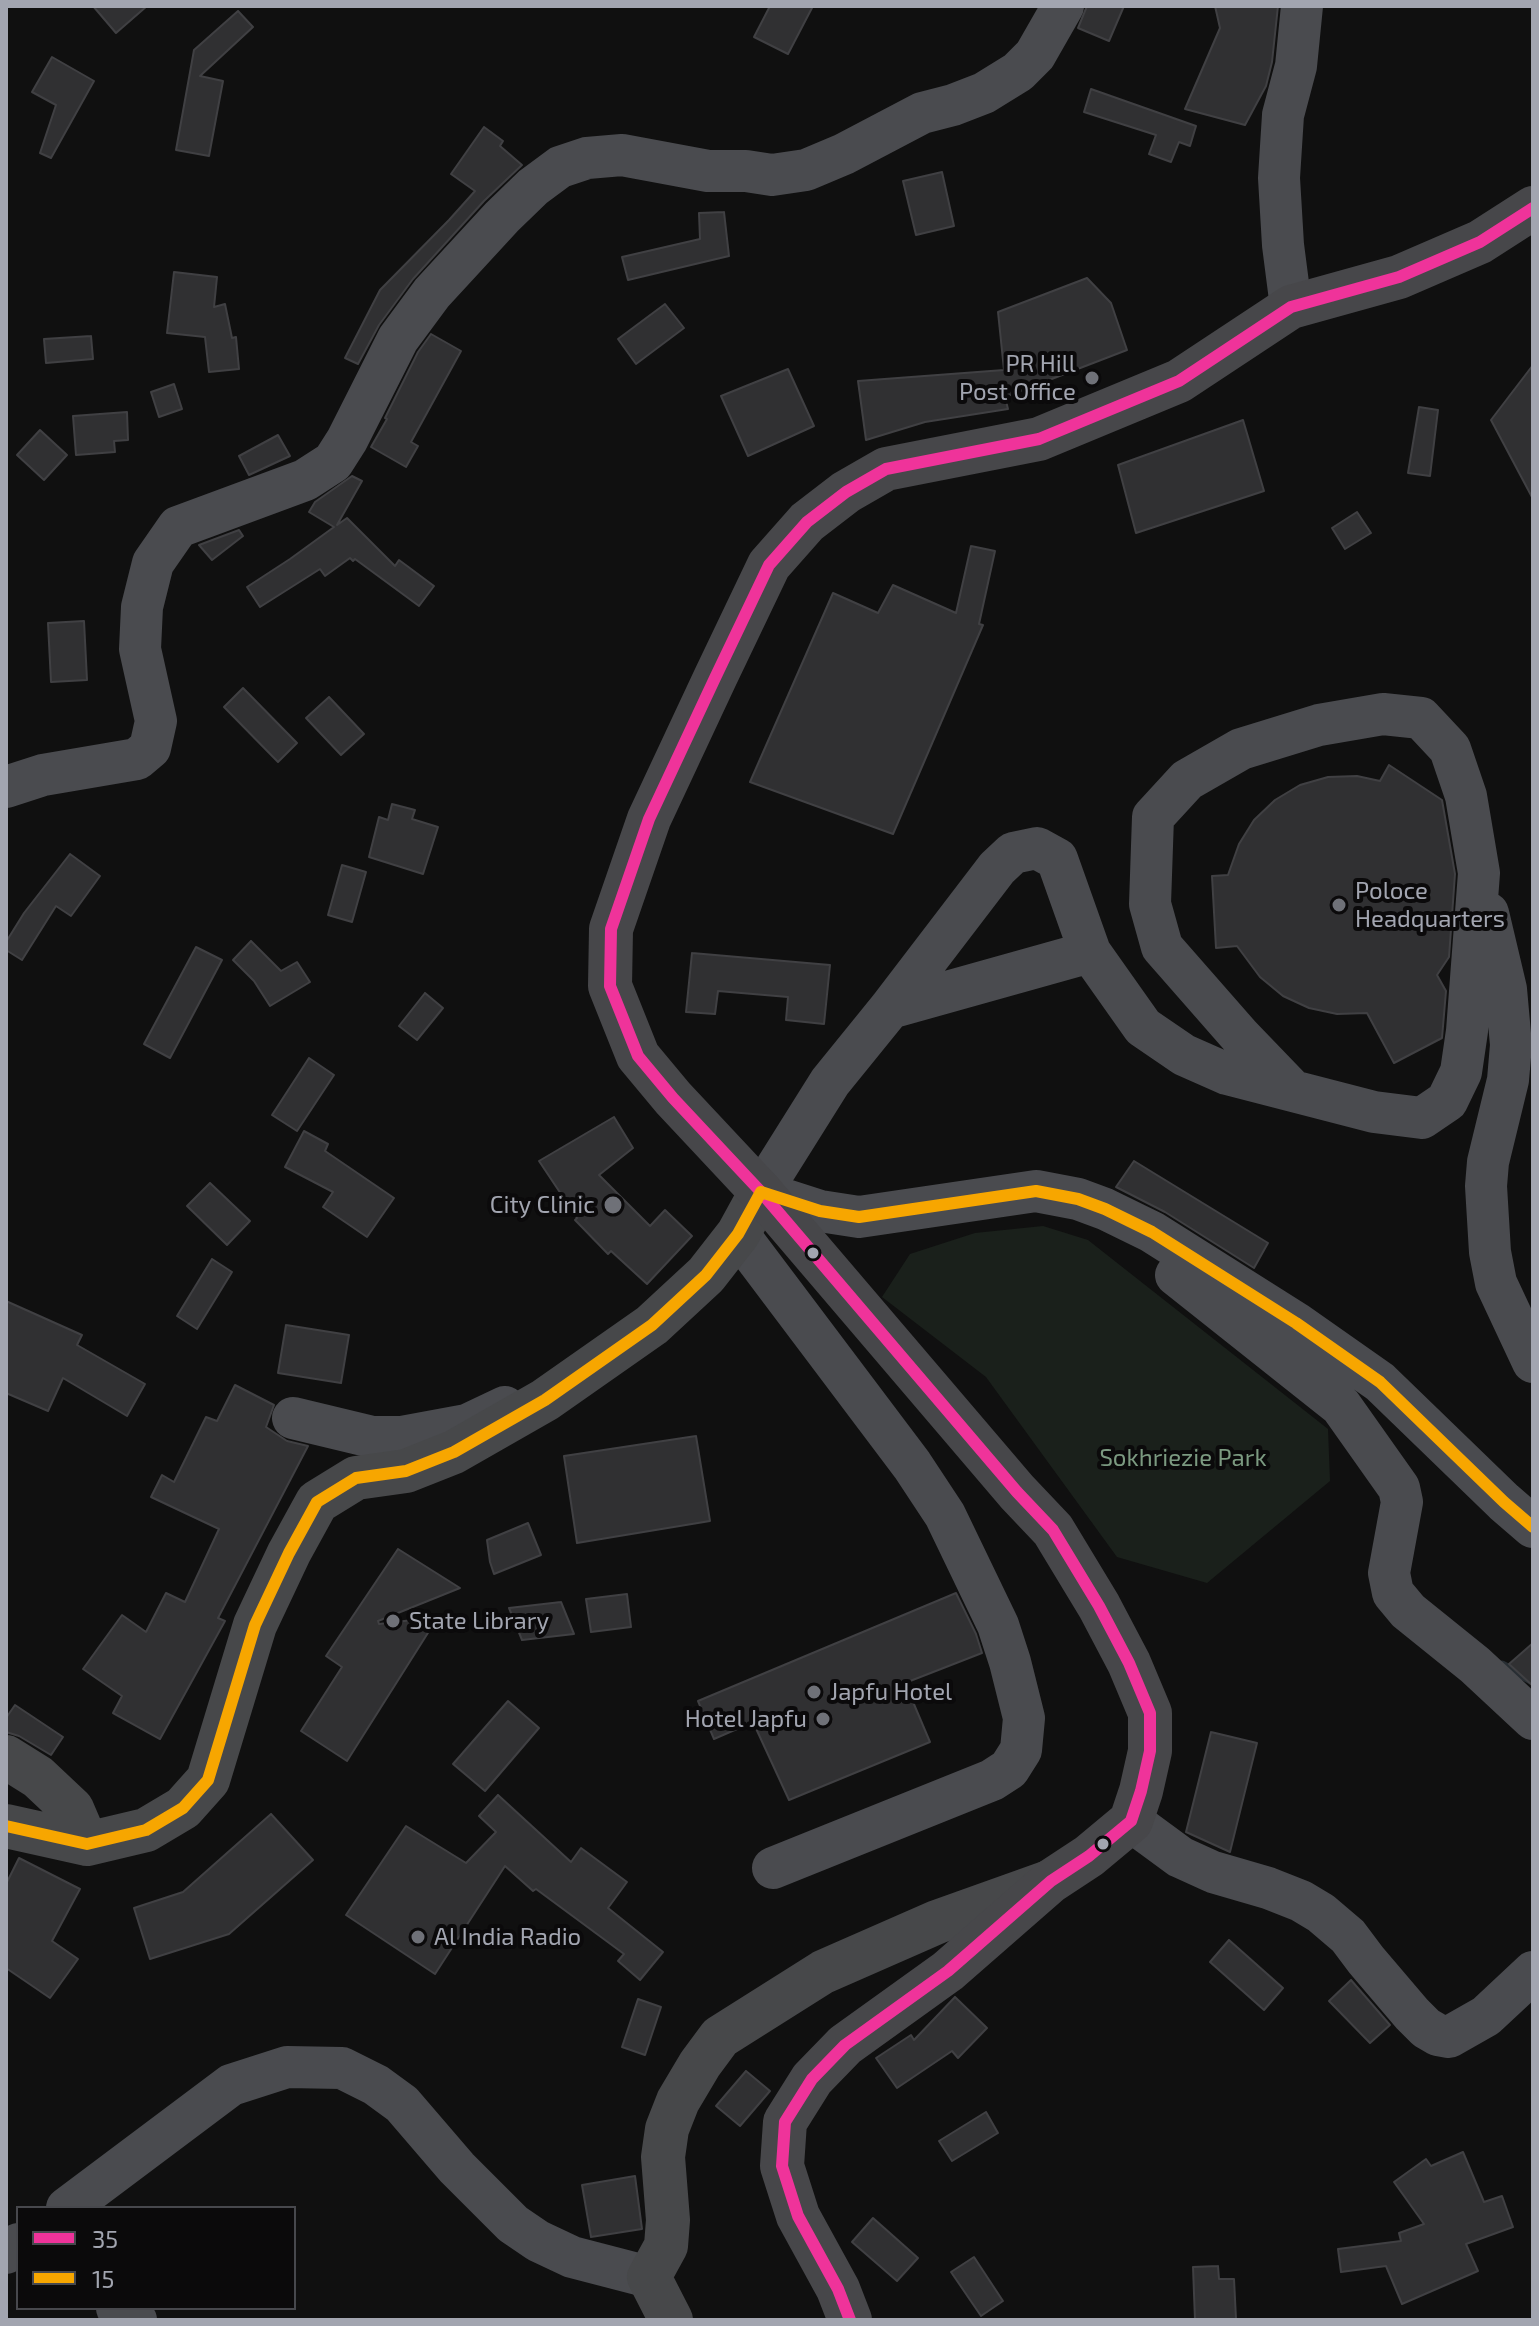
<!DOCTYPE html>
<html>
<head>
<meta charset="utf-8">
<style>
  body { margin:0 }
  #map { position:relative; width:1539px; height:2326px; overflow:hidden; background:#101010; font-family:"Exo 2",sans-serif }
  canvas { display:block }
  .frame { position:absolute; inset:0; border:8px solid #a2a5b0; pointer-events:none }
  .legend { position:absolute; left:16px; top:2206px; width:280px; height:104px; box-sizing:border-box; background:#0b0a0b; border:2px solid #47484d; margin:0; padding:10px 14px; list-style:none; font-size:24px; color:#a2a5b0 }
  .legend li { display:flex; align-items:center; gap:16px; height:40px }
  .legend b { width:40px; border:2px solid #47484d }
</style>
</head>
<body>
<div id="map">
<canvas width="1539" height="2326"></canvas>
<div class="frame"></div>
<ul class="legend">
<li><b style="height:10px;background:#ef339a"></b>35</li>
<li><b style="height:10px;background:#f7a600"></b>15</li>
</ul>
</div>
<script>
const ctx = document.querySelector('canvas').getContext('2d');
ctx.lineJoin = 'round';
function fill(path, color) {
  ctx.fillStyle = color;
  ctx.fill(path, 'evenodd');
}
function poly(rows) {
  const path = new Path2D();
  for (const r of rows) {
    path.moveTo(r[0], r[1]);
    for (let i = 2; i < r.length; i += 2) path.lineTo(r[i], r[i + 1]);
  }
  return path;
}
function trace(path, color, width, dash) {
  ctx.strokeStyle = color;
  ctx.lineWidth = width;
  ctx.lineCap = dash ? 'butt' : 'round';
  ctx.setLineDash(dash || []);
  ctx.stroke(path);
}
function write(font, color, halo, rows, align = 'center') {
  ctx.font = font + ' "Exo 2",sans-serif';
  ctx.lineWidth = 8;
  ctx.setLineDash([]);
  ctx.textBaseline = 'middle';
  ctx.strokeStyle = halo;
  ctx.fillStyle = color;
  for (const [text, x, y, turn = 0] of rows) {
    ctx.save();
    ctx.translate(x, y);
    ctx.rotate((+turn || 0) * Math.PI / 180);
    ctx.textAlign = isNaN(turn) ? turn : align;
    if (halo) ctx.strokeText(text, 0, 0);
    ctx.fillText(text, 0, 0);
    ctx.restore();
  }
}
fill(poly([
  [1043,1226,1088,1240,1328,1429,1330,1481,1207,1583,1117,1557,986,1377,882,1297,910,1254,975,1233]
]), '#1a201b');
trace(poly([
  [1502,1665,1533,1681]
]), '#282e33', 9);
const building = poly([
  [93,6,147,6,116,33,93,6],
  [770,6,813,6,788,54,754,37,770,6],
  [1087,6,1124,6,1109,41,1078,28,1087,6],
  [1215,6,1278,6,1272,62,1266,86,1245,125,1185,109,1220,28,1215,6],
  [238,11,253,27,200,76,223,81,209,156,176,150,194,50,238,11],
  [52,57,94,81,51,158,40,153,56,105,32,92,52,57],
  [1091,89,1196,126,1190,146,1179,142,1171,162,1149,154,1156,135,1084,112,1091,89],
  [484,127,503,141,500,146,522,165,484,201,413,279,379,325,358,364,345,358,380,290,449,220,475,191,451,174,484,127],
  [942,172,954,226,916,235,903,181,942,172],
  [724,212,729,256,628,280,622,257,700,239,699,213,724,212],
  [174,272,217,277,214,307,225,304,232,338,236,337,239,369,209,372,205,337,167,333,174,272],
  [1087,278,1111,303,1127,350,1005,397,1008,409,925,422,866,440,858,381,1004,370,998,312,1087,278],
  [665,304,684,328,636,364,618,339,665,304],
  [431,334,461,351,411,442,418,446,406,467,371,447,387,419,385,418,418,352,431,334],
  [91,336,93,359,46,363,44,339,91,336],
  [1533,365,1533,499,1491,420,1533,365],
  [788,369,814,426,748,456,721,396,788,369],
  [174,384,182,409,159,417,151,392,174,384],
  [1419,407,1438,410,1430,476,1408,473,1419,407],
  [127,412,128,440,114,441,115,452,76,455,73,416,127,412],
  [1243,420,1264,491,1136,533,1118,465,1243,420],
  [40,430,67,455,44,480,17,455,40,430],
  [278,435,290,456,249,475,239,456,278,435],
  [352,476,362,481,337,525,347,518,395,566,399,560,434,586,419,606,355,559,353,561,350,558,325,576,320,569,260,607,247,587,290,559,334,527,309,512,315,502,352,476],
  [1357,512,1371,533,1345,549,1332,528,1357,512],
  [239,530,243,536,212,560,199,545,239,530],
  [971,546,995,551,979,624,983,625,893,834,750,782,833,593,878,613,893,585,956,613,971,546],
  [84,621,87,680,51,682,48,623,84,621],
  [243,688,297,743,278,762,224,707,243,688],
  [329,697,364,734,341,755,306,718,329,697],
  [1389,765,1442,800,1455,874,1449,957,1437,975,1446,991,1442,1038,1394,1063,1367,1013,1337,1014,1309,1008,1283,996,1260,977,1237,946,1216,948,1212,876,1228,875,1239,844,1254,820,1275,800,1300,785,1328,777,1357,776,1380,781,1389,765],
  [392,804,415,810,412,819,438,827,423,874,369,857,379,817,388,820,392,804],
  [70,854,100,876,71,916,56,906,22,960,6,950,6,942,24,913,70,854],
  [342,865,366,872,352,922,328,915,342,865],
  [251,941,281,971,297,962,310,982,270,1006,254,981,233,960,251,941],
  [196,947,222,960,170,1058,144,1044,196,947],
  [692,953,830,965,824,1024,786,1020,788,997,718,991,715,1014,686,1012,692,953],
  [425,993,443,1008,417,1040,399,1026,425,993],
  [309,1058,334,1075,297,1131,272,1115,309,1058],
  [614,1117,633,1148,599,1175,650,1226,665,1210,692,1236,647,1284,611,1251,608,1254,575,1220,577,1218,539,1161,614,1117],
  [304,1131,328,1144,325,1151,394,1198,367,1237,323,1207,333,1192,285,1167,304,1131],
  [1134,1161,1268,1243,1254,1268,1165,1212,1116,1187,1134,1161],
  [210,1183,250,1221,227,1245,187,1206,210,1183],
  [212,1259,232,1272,197,1329,177,1316,212,1259],
  [6,1301,82,1335,77,1345,145,1384,127,1416,63,1378,48,1411,6,1393,6,1301],
  [286,1325,349,1335,341,1383,278,1373,286,1325],
  [235,1385,274,1405,266,1427,287,1441,308,1446,218,1618,225,1621,160,1739,113,1713,122,1696,83,1669,122,1615,146,1632,166,1593,185,1602,219,1529,151,1497,162,1475,174,1482,206,1417,217,1421,235,1385],
  [696,1436,710,1521,577,1543,564,1456,696,1436],
  [528,1523,541,1555,494,1574,490,1562,487,1540,528,1523],
  [398,1549,460,1588,378,1621,379,1624,438,1617,347,1761,301,1731,342,1667,326,1656,398,1549],
  [956,1593,976,1634,982,1653,905,1683,930,1742,789,1800,753,1722,714,1739,698,1701,956,1593],
  [627,1594,631,1627,591,1632,586,1599,627,1594],
  [561,1602,574,1634,522,1640,509,1608,561,1602],
  [1533,1643,1533,1686,1509,1664,1533,1643],
  [508,1701,539,1728,485,1791,453,1764,508,1701],
  [15,1705,63,1737,51,1755,19,1736,6,1732,6,1718,15,1705],
  [1211,1732,1257,1743,1230,1852,1186,1832,1211,1732],
  [498,1795,571,1862,581,1848,627,1882,608,1908,663,1952,640,1980,618,1961,624,1954,536,1889,533,1891,505,1866,435,1974,346,1915,406,1826,466,1863,496,1832,479,1816,498,1795],
  [271,1814,313,1860,229,1934,150,1959,134,1908,183,1892,271,1814],
  [19,1858,80,1889,52,1941,78,1959,50,1998,6,1968,6,1884,19,1858],
  [1229,1940,1283,1988,1264,2010,1210,1962,1229,1940],
  [1351,1980,1390,2025,1370,2043,1329,2001,1351,1980],
  [955,1997,987,2028,958,2058,952,2051,897,2088,876,2058,911,2035,914,2040,955,1997],
  [638,1999,661,2007,645,2055,622,2047,638,1999],
  [746,2071,770,2091,740,2126,716,2106,746,2071],
  [986,2112,998,2133,952,2161,939,2141,986,2112],
  [1463,2152,1484,2202,1502,2196,1513,2227,1466,2244,1478,2271,1402,2304,1386,2266,1341,2272,1338,2249,1401,2241,1399,2233,1424,2224,1394,2182,1426,2159,1431,2166,1463,2152],
  [635,2176,642,2229,591,2237,582,2185,635,2176],
  [873,2218,918,2258,897,2281,852,2242,873,2218],
  [974,2257,1003,2301,981,2316,951,2272,974,2257],
  [1218,2266,1219,2279,1234,2279,1236,2319,1195,2320,1193,2267,1218,2266]
]);
fill(building, '#303032');
trace(building, '#404043', 2);
trace(poly([
  [1291,307,1283,245,1279,178,1283,115,1296,66,1302,6],
  [6,787,43,775,137,759,150,748,156,721,140,649,142,607,153,563,178,527,305,480,333,462,347,440,398,339,432,293,502,217,533,187,560,167,587,158,622,155,708,171,746,171,772,175,806,170,844,154,922,113,953,105,984,93,1018,72,1035,55,1063,6],
  [1488,913,1506,989,1511,1045,1508,1080,1488,1162,1486,1186,1490,1252,1496,1283,1533,1362],
  [890,1008,1090,952],
  [1292,1090,1240,1036,1162,947,1150,904,1153,817,1187,780,1241,749,1319,725,1383,714,1421,718,1450,749,1466,796,1479,873,1467,1031,1461,1072,1447,1101,1422,1118,1374,1112,1227,1074,1184,1055,1143,1027,1090,952,1057,859,1037,848,1013,853,997,868,890,1008,830,1082,761,1192,820,1211,859,1217,1036,1191,1078,1199,1105,1209,1152,1232,1296,1323,1380,1382,1504,1502,1533,1527],
  [738,1234,912,1465,945,1515,998,1625,1010,1662,1024,1718,1021,1750,1009,1769,992,1780,773,1868],
  [1176,1275,1341,1406,1399,1488,1402,1502,1389,1573,1393,1593,1408,1611,1475,1665,1533,1719],
  [293,1418,372,1437,402,1437,467,1425,505,1407],
  [1131,1821,1180,1857,1213,1872,1268,1888,1301,1901,1321,1913,1348,1936,1366,1960,1412,2014,1426,2028,1438,2035,1449,2037,1486,2016,1533,1972],
  [67,2208,231,2085,287,2067,342,2068,376,2085,402,2104,457,2168,513,2224,538,2241,572,2257,649,2277],
  [6,2253,18,2244],
  [117,2308,136,2320]
]), '#4a4b4f', 42);
trace(poly([
  [6,1757,38,1777,72,1809,87,1844],
  [6,1826,87,1844,146,1830,183,1808,208,1780,255,1625,289,1553,317,1502,356,1478,406,1471,454,1452,545,1400,652,1325,706,1275,738,1234,761,1192],
  [671,2320,649,2277,666,2246,668,2220,663,2157,667,2129,678,2101,700,2064,720,2037,823,1972,937,1922,1049,1882]
]), '#47484a', 44);
trace(poly([
  [850,2320,838,2289,798,2216,782,2166,785,2122,812,2079,845,2045,948,1971,1051,1881,1089,1856,1131,1821,1141,1791,1150,1751,1150,1713,1129,1663,1099,1606,1053,1530,1017,1492,761,1192,673,1098,638,1056,610,986,611,929,649,819,715,678,769,565,807,522,846,492,886,469,1039,439,1179,381,1291,307,1399,277,1480,242,1533,208]
]), '#47474a', 44);
trace(poly([
  [850,2320,838,2289,798,2216,782,2166,785,2122,812,2079,845,2045,948,1971,1051,1881,1089,1856,1131,1821,1141,1791,1150,1751,1150,1713,1129,1663,1099,1606,1053,1530,1017,1492,761,1192,673,1098,638,1056,610,986,611,929,649,819,715,678,769,565,807,522,846,492,886,469,1039,439,1179,381,1291,307,1399,277,1480,242,1533,208]
]), '#ef339a', 12);
trace(poly([
  [6,1826,87,1844,146,1830,183,1808,208,1780,255,1625,289,1553,317,1502,356,1478,406,1471,454,1452,545,1400,652,1325,706,1275,738,1234,761,1192,820,1211,859,1217,1036,1191,1078,1199,1105,1209,1152,1232,1296,1323,1380,1382,1504,1502,1533,1527]
]), '#f7a600', 12);
for (const [x, y, r, color] of [
  [1092,378,8,"#6f7178"],
  [1339,905,8,"#6f7178"],
  [613,1205,10,"#6f7178"],
  [813,1253,7,"#a2a5b0"],
  [393,1621,8,"#6f7178"],
  [814,1692,8,"#6f7178"],
  [823,1719,8,"#6f7178"],
  [1103,1844,7,"#a2a5b0"],
  [418,1937,8,"#6f7178"]
]) {
  const dot = new Path2D();
  dot.arc(x, y, r, 0, 2 * Math.PI);
  ctx.fillStyle = color;
  ctx.fill(dot);
  trace(dot, '#0b0a0b', 3);
}
write('24px', '#a2a5b0', '#0b0a0b', [
  ["PR Hill",1076,364,"right"],
  ["Post Office",1076,392,"right"],
  ["Poloce",1355,891],
  ["Headquarters",1355,919],
  ["City Clinic",595,1205,"right"],
  ["State Library",409,1621],
  ["Japfu Hotel",830,1692],
  ["Hotel Japfu",807,1719,"right"],
  ["Al India Radio",434,1937]
], 'left');
write('24px', '#7b9980', '#0b0a0b', [
  ["Sokhriezie Park",1183,1458]
]);
</script>
</body>
</html>
